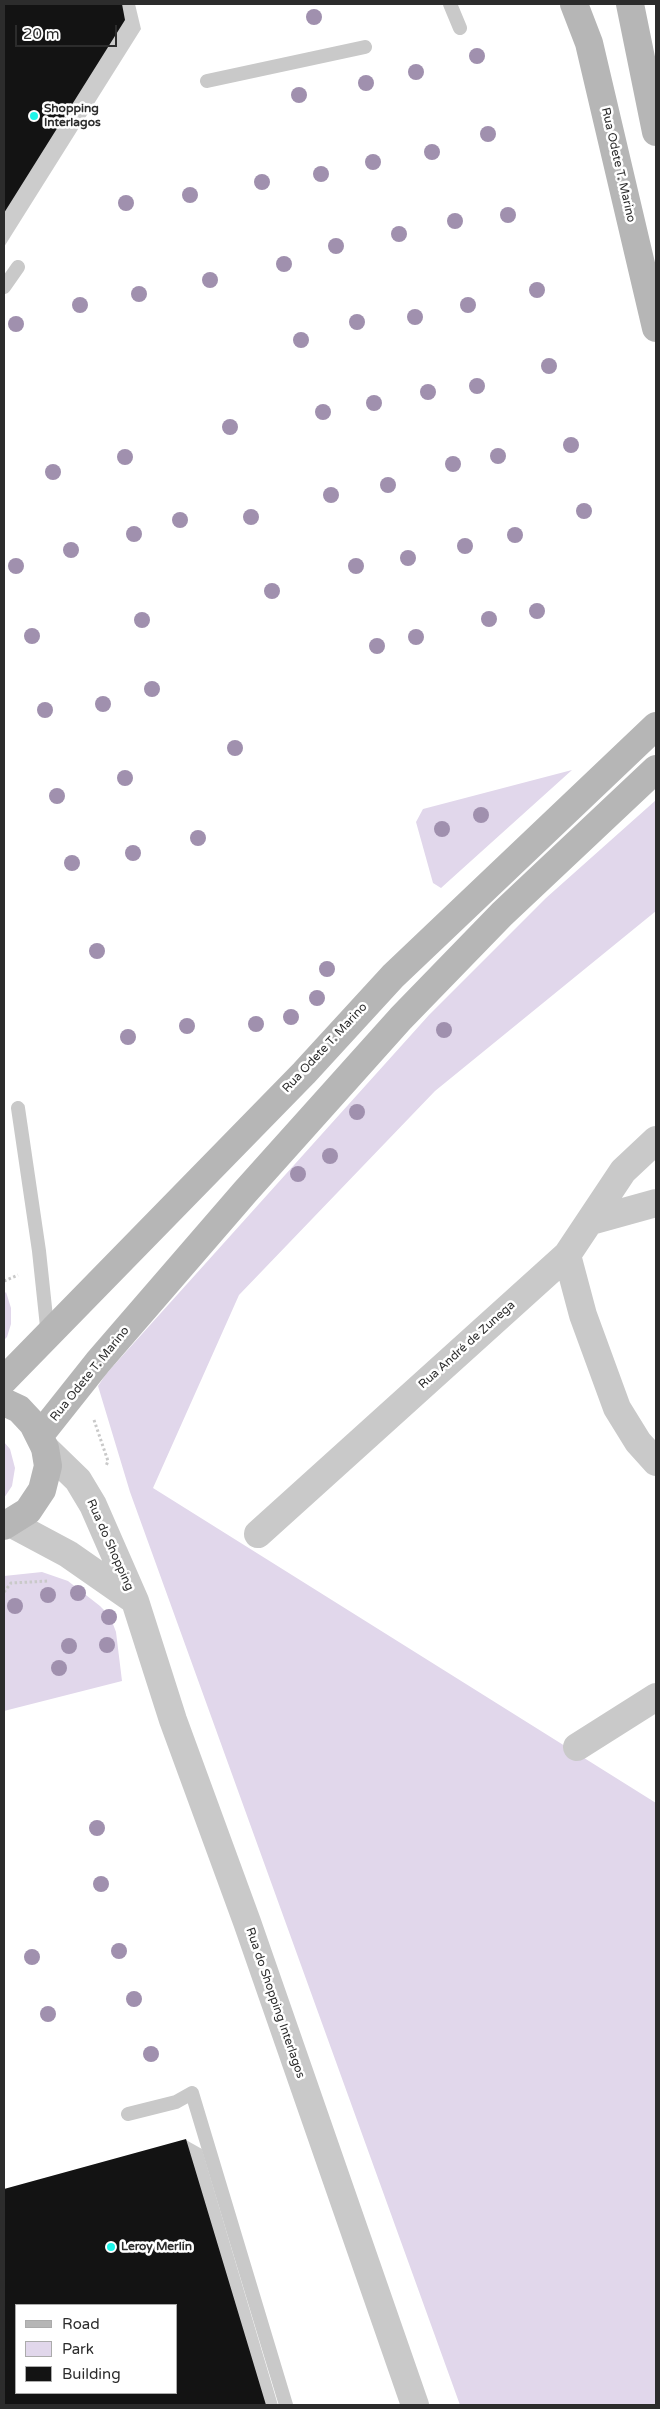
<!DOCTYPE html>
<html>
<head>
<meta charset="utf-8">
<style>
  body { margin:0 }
  #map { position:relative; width:660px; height:2409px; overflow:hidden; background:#fff; font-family:"Varela Round",sans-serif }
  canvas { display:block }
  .frame { position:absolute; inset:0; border:5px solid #2c2c2c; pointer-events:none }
  .legend { position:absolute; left:15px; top:2304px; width:162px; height:90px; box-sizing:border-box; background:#fff; border:1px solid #ababab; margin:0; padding:6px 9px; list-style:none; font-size:15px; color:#2c2c2c }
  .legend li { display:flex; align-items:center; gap:10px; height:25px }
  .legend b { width:25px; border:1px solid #ababab }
  .scale { position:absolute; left:15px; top:25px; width:102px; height:22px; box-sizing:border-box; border:2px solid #2c2c2c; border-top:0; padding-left:6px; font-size:15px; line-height:18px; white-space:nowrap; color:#2c2c2c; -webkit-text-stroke:4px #fff; paint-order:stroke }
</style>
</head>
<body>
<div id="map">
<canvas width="660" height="2409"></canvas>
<div class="frame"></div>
<ul class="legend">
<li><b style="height:6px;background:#b6b6b6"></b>Road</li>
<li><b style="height:14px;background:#e1d7eb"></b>Park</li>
<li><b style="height:14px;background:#131313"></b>Building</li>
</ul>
<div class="scale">20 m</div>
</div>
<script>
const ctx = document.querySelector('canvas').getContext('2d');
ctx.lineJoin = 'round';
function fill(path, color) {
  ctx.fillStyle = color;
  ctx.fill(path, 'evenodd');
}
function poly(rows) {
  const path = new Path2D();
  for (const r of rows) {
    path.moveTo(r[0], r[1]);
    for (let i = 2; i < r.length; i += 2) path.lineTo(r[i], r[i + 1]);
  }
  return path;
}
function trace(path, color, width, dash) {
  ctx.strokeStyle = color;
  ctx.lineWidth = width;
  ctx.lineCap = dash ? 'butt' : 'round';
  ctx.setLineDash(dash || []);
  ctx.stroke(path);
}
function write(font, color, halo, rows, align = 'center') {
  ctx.font = font + ' "Varela Round",sans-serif';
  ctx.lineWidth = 5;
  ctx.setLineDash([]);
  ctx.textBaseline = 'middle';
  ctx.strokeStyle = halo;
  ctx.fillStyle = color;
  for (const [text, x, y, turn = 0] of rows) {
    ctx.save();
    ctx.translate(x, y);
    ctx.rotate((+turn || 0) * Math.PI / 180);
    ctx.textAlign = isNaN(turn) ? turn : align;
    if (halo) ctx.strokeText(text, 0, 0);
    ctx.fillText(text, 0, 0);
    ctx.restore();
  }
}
fill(poly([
  [572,770,441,888,433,883,416,822,423,809],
  [656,800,656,911,435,1091,239,1295,153,1488,656,1803,656,2405,460,2405,130,1492,98,1386,106,1374,429,1015,546,898],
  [6,1292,11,1308,11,1324,7,1337,4,1340,4,1294],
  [4,1442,10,1449,15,1468,12,1486,4,1498],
  [42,1572,68,1581,100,1606,110,1616,116,1632,122,1681,4,1711,4,1576]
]), '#e1d7eb');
fill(poly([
  [4,4,135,4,141,29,4,247],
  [186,2140,202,2149,278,2405,4,2405,4,2190],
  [16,2305,176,2305,176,2393,16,2393]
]), '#0003');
fill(poly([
  [4,4,122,4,125,20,4,213],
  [186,2139,266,2405,4,2405,4,2189],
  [16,2305,176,2305,176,2393,16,2393]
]), '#131313');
trace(poly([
  [4,1281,18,1275],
  [94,1420,108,1461,106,1466],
  [4,1592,11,1583,49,1581]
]), '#c9c9c9', 3, [2.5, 2.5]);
trace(poly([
  [450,4,460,28],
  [207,81,365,47],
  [4,287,18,267],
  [18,1108,39,1251,48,1336],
  [128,2114,176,2102,192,2093,286,2405]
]), '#c9c9c9', 14);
trace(poly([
  [591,1221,656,1203],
  [567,1255,583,1315,617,1408,638,1442,656,1462],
  [45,1448,78,1480,93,1505,135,1601,173,1720,247,1922,415,2405],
  [10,1523,68,1554,134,1600],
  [258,1534,567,1255,623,1171,656,1140],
  [577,1747,656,1697]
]), '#c9c9c9', 28);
trace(poly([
  [574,4,589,43,656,328],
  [630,4,656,132],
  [4,1380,304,1073,393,976,656,726],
  [4,1402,19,1409,33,1424,45,1448,48,1466,42,1490,28,1511,4,1526],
  [40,1435,98,1362,245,1192,401,1018,502,914,656,769]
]), '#b6b6b6', 28);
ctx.fillStyle = '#a090ae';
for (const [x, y] of [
  [314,17],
  [477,56],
  [416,72],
  [366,83],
  [299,95],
  [488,134],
  [432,152],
  [373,162],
  [321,174],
  [262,182],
  [190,195],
  [126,203],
  [508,215],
  [455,221],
  [399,234],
  [336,246],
  [284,264],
  [210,280],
  [537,290],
  [139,294],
  [80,305],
  [468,305],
  [415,317],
  [357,322],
  [16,324],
  [301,340],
  [549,366],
  [477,386],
  [428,392],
  [374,403],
  [323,412],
  [230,427],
  [571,445],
  [498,456],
  [125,457],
  [453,464],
  [53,472],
  [388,485],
  [331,495],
  [584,511],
  [251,517],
  [180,520],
  [134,534],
  [515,535],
  [465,546],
  [71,550],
  [408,558],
  [16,566],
  [356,566],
  [272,591],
  [537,611],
  [489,619],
  [142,620],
  [32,636],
  [416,637],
  [377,646],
  [152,689],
  [103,704],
  [45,710],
  [235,748],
  [125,778],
  [57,796],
  [481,815],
  [442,829],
  [198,838],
  [133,853],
  [72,863],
  [97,951],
  [327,969],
  [317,998],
  [291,1017],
  [256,1024],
  [187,1026],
  [444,1030],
  [128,1037],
  [357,1112],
  [330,1156],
  [298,1174],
  [78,1593],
  [48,1595],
  [15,1606],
  [109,1617],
  [107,1645],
  [69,1646],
  [59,1668],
  [97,1828],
  [101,1884],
  [119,1951],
  [32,1957],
  [134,1999],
  [48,2014],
  [151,2054]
]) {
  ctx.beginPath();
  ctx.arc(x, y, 8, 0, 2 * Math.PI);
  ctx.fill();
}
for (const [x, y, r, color] of [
  [34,116,5,"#1cf5e9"],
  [111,2247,5,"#1cf5e9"]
]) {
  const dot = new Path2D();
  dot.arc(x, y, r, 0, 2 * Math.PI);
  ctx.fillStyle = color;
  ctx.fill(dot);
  trace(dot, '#fff', 2);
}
write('bold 12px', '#2c2c2c', '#fff', [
  ["Shopping",44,109],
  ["Interlagos",44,123],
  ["Leroy Merlin",121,2247]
], 'left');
write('12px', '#2c2c2c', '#fff', [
  ["Rua Odete T. Marino",618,165,77],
  ["Rua Odete T. Marino",325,1048,-47],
  ["Rua André de Zunega",467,1345,-42],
  ["Rua Odete T. Marino",90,1374,-51],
  ["Rua do Shopping",110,1545,66],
  ["Rua do Shopping Interlagos",275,2003,71]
]);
</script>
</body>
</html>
